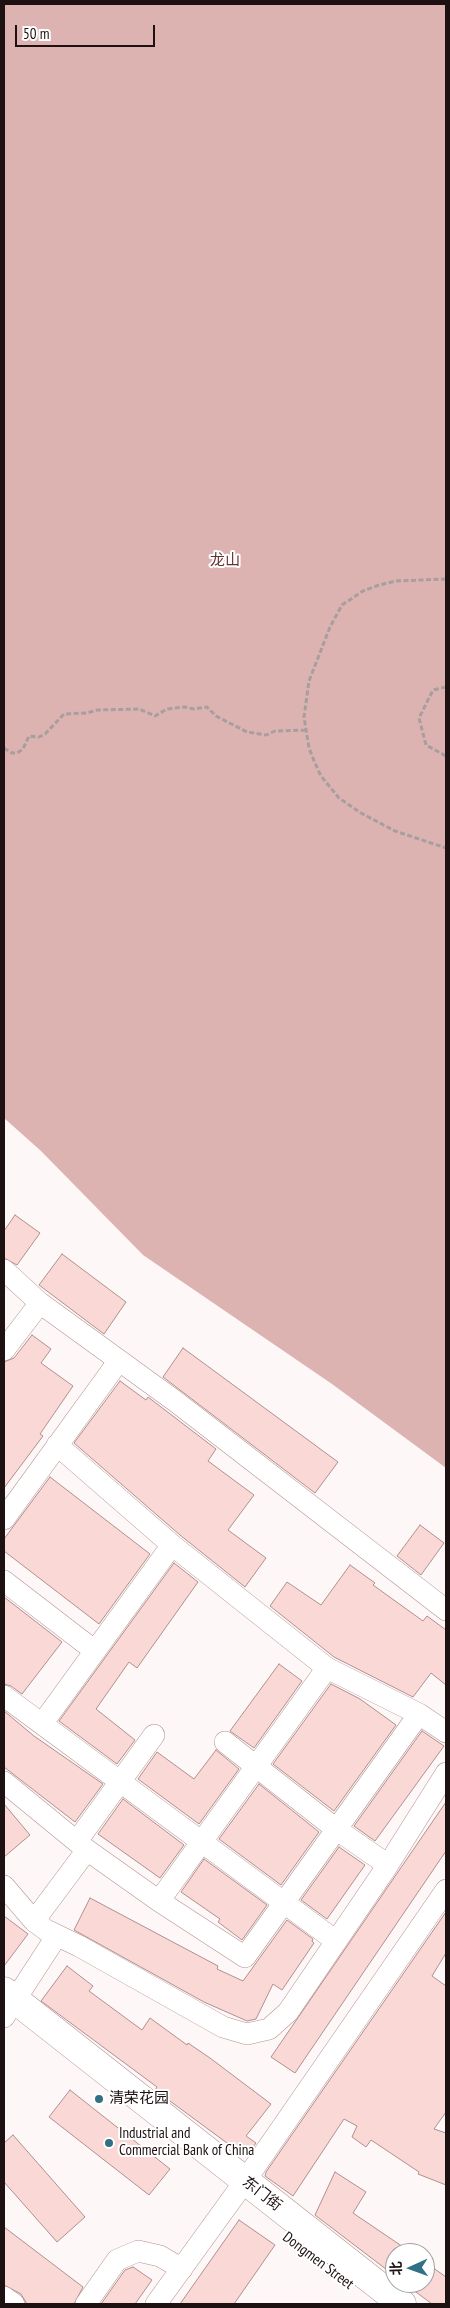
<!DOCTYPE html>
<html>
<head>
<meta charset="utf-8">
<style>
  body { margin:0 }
  #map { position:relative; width:450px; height:2308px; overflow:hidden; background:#fef7f7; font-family:"PT Sans Narrow","Noto Sans SC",sans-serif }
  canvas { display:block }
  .frame { position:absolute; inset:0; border:5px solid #1d1111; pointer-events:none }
  .north { position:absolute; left:385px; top:2243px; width:50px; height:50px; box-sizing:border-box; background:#fff; border:1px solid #a5a0a0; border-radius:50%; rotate:268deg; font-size:14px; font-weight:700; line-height:20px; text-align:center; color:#1d1111 }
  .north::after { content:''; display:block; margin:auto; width:18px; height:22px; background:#317185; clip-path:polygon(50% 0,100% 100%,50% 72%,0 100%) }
  .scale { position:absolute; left:15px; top:25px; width:140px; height:22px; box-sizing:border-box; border:2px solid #1d1111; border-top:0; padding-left:6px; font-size:15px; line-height:18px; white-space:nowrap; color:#1d1111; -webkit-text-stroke:4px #fff; paint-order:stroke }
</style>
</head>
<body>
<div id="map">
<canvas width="450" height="2308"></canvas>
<div class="frame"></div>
<div class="north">北</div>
<div class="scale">50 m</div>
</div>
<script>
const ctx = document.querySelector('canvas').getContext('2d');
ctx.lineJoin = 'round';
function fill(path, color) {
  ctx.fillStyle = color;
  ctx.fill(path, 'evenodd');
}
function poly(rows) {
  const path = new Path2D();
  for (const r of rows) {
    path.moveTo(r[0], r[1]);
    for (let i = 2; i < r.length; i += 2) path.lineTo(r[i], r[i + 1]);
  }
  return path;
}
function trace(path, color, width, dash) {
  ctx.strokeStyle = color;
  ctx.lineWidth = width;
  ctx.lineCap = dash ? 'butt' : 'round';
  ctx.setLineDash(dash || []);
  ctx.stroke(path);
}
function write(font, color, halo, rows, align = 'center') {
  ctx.font = font + ' "PT Sans Narrow","Noto Sans SC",sans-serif';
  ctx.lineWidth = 4;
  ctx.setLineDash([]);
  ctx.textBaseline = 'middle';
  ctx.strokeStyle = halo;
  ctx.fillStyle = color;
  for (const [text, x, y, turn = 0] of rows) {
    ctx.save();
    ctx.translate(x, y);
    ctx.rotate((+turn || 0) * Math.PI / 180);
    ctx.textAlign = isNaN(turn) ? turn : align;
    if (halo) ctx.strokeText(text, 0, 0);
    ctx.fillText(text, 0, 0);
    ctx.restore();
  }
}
fill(poly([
  [4,4,446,4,446,1468,332,1384,143,1255,41,1151,4,1118]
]), '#ddb3b2');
const building = poly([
  [15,1215,40,1233,17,1265,4,1258,4,1231,15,1215],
  [62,1254,126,1302,104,1334,39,1285,62,1254],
  [32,1335,51,1349,41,1363,73,1386,40,1434,43,1436,4,1488,4,1362,14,1358,32,1335],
  [183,1348,338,1462,315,1493,163,1377,183,1348],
  [120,1381,146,1400,148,1397,216,1449,208,1461,254,1495,228,1530,266,1558,245,1587,180,1535,74,1443,120,1381],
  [50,1477,150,1554,99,1624,4,1551,4,1539,50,1477],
  [420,1525,444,1543,421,1575,397,1556,420,1525],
  [174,1563,198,1582,137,1668,129,1662,96,1709,135,1740,117,1764,59,1721,174,1563],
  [350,1565,375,1583,373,1585,423,1621,427,1616,446,1630,446,1685,431,1673,413,1697,334,1657,270,1606,287,1582,321,1605,350,1565],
  [4,1597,62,1642,22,1694,11,1686,4,1684,4,1597],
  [279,1664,302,1681,254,1748,230,1731,279,1664],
  [331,1684,360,1699,396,1725,334,1811,273,1764,331,1684],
  [4,1711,34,1736,103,1784,75,1822,4,1767,4,1711],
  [422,1731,444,1746,375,1841,354,1826,422,1731],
  [216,1750,239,1769,199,1824,138,1779,157,1752,194,1779,216,1750],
  [259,1784,319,1832,281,1885,219,1839,259,1784],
  [123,1799,184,1845,160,1878,98,1834,123,1799],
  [446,1802,446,1851,295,2073,271,2057,446,1802],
  [4,1804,30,1835,4,1857,4,1804],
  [339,1847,365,1865,327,1919,301,1900,339,1847],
  [204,1859,267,1905,242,1940,218,1922,220,1919,181,1892,204,1859],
  [90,1898,218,1966,217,1969,243,1981,287,1920,313,1939,312,1941,314,1943,282,1990,273,1984,256,2019,247,2021,204,2002,74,1930,90,1898],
  [446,1912,446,1953,432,1976,446,1986,446,2112,434,2129,446,2133,446,2185,418,2174,419,2172,371,2140,366,2147,352,2137,357,2126,344,2119,293,2196,265,2176,266,2172,446,1912],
  [4,1916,28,1934,4,1966,4,1916],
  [67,1966,93,1986,89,1991,142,2030,150,2018,187,2045,188,2043,210,2058,271,2104,246,2136,256,2143,246,2157,155,2090,157,2087,41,2001,67,1966],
  [70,2090,170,2169,149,2195,49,2117,70,2090],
  [13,2135,85,2217,57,2242,4,2182,4,2143,13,2135],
  [335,2172,366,2192,353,2213,412,2253,395,2253,395,2276,315,2215,335,2172],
  [239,2220,275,2245,234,2304,180,2304,239,2220],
  [4,2227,83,2287,74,2304,27,2304,21,2294,4,2285,4,2227],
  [425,2262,446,2277,446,2304,432,2304,404,2283,425,2283,425,2262],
  [133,2267,152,2280,135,2304,101,2304,125,2270,133,2267]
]);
fill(building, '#fad8d6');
trace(building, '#b08f8e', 1);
const minor = poly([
  [4,1270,40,1303,175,1401,446,1610],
  [4,1350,40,1303],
  [57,1445,172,1545,327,1668,419,1714,446,1732],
  [4,1519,118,1362],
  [4,1581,95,1651],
  [4,1696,336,1941],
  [42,1724,172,1545],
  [225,1742,336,1829,388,1865],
  [4,1782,87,1850,159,1901,245,1957,419,1714],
  [77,1841,154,1735],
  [4,1886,34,1921,46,1930,79,1946,223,2027,247,2034,269,2029,288,2012,388,1865,446,1773],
  [159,1901,327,1668],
  [34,1921,87,1850],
  [4,2017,56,1937],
  [4,2297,14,2304],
  [86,2304,117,2260,138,2251,160,2256,182,2269],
  [156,2304,245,2181,446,1890]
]);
const tertiary = poly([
  [4,1991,402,2304]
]);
trace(minor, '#b49291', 22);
trace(tertiary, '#b49291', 29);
trace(poly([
  [446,579,396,581,379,585,363,591,342,605,330,627,309,681,304,717,309,748,315,763,321,776,339,798,361,813,395,831,446,848],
  [446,687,433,690,419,718,426,745,446,756],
  [4,748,12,753,17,753,23,749,29,736,39,737,45,734,64,714,87,713,97,710,139,709,155,716,167,709,185,707,194,709,207,707,216,716,247,732,266,735,275,731,306,730]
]), '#a79e9e', 3, [5, 2.5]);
trace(minor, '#fff', 21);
trace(tertiary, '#fff', 28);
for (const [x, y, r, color] of [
  [99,2099,5,"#317185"],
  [109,2143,5,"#317185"]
]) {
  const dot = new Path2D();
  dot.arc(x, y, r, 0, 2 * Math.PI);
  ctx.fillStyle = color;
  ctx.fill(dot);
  trace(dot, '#fff', 2);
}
write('15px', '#673131', '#fff', [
  ["龙山",225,561]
]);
write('15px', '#1d1111', '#fff', [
  ["清荣花园",109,2099],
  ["Industrial and",119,2134],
  ["Commercial Bank of China",119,2151]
], 'left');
write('15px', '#1d1111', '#fff', [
  ["东门街",262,2194,38],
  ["Dongmen Street",318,2261,37]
]);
</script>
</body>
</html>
